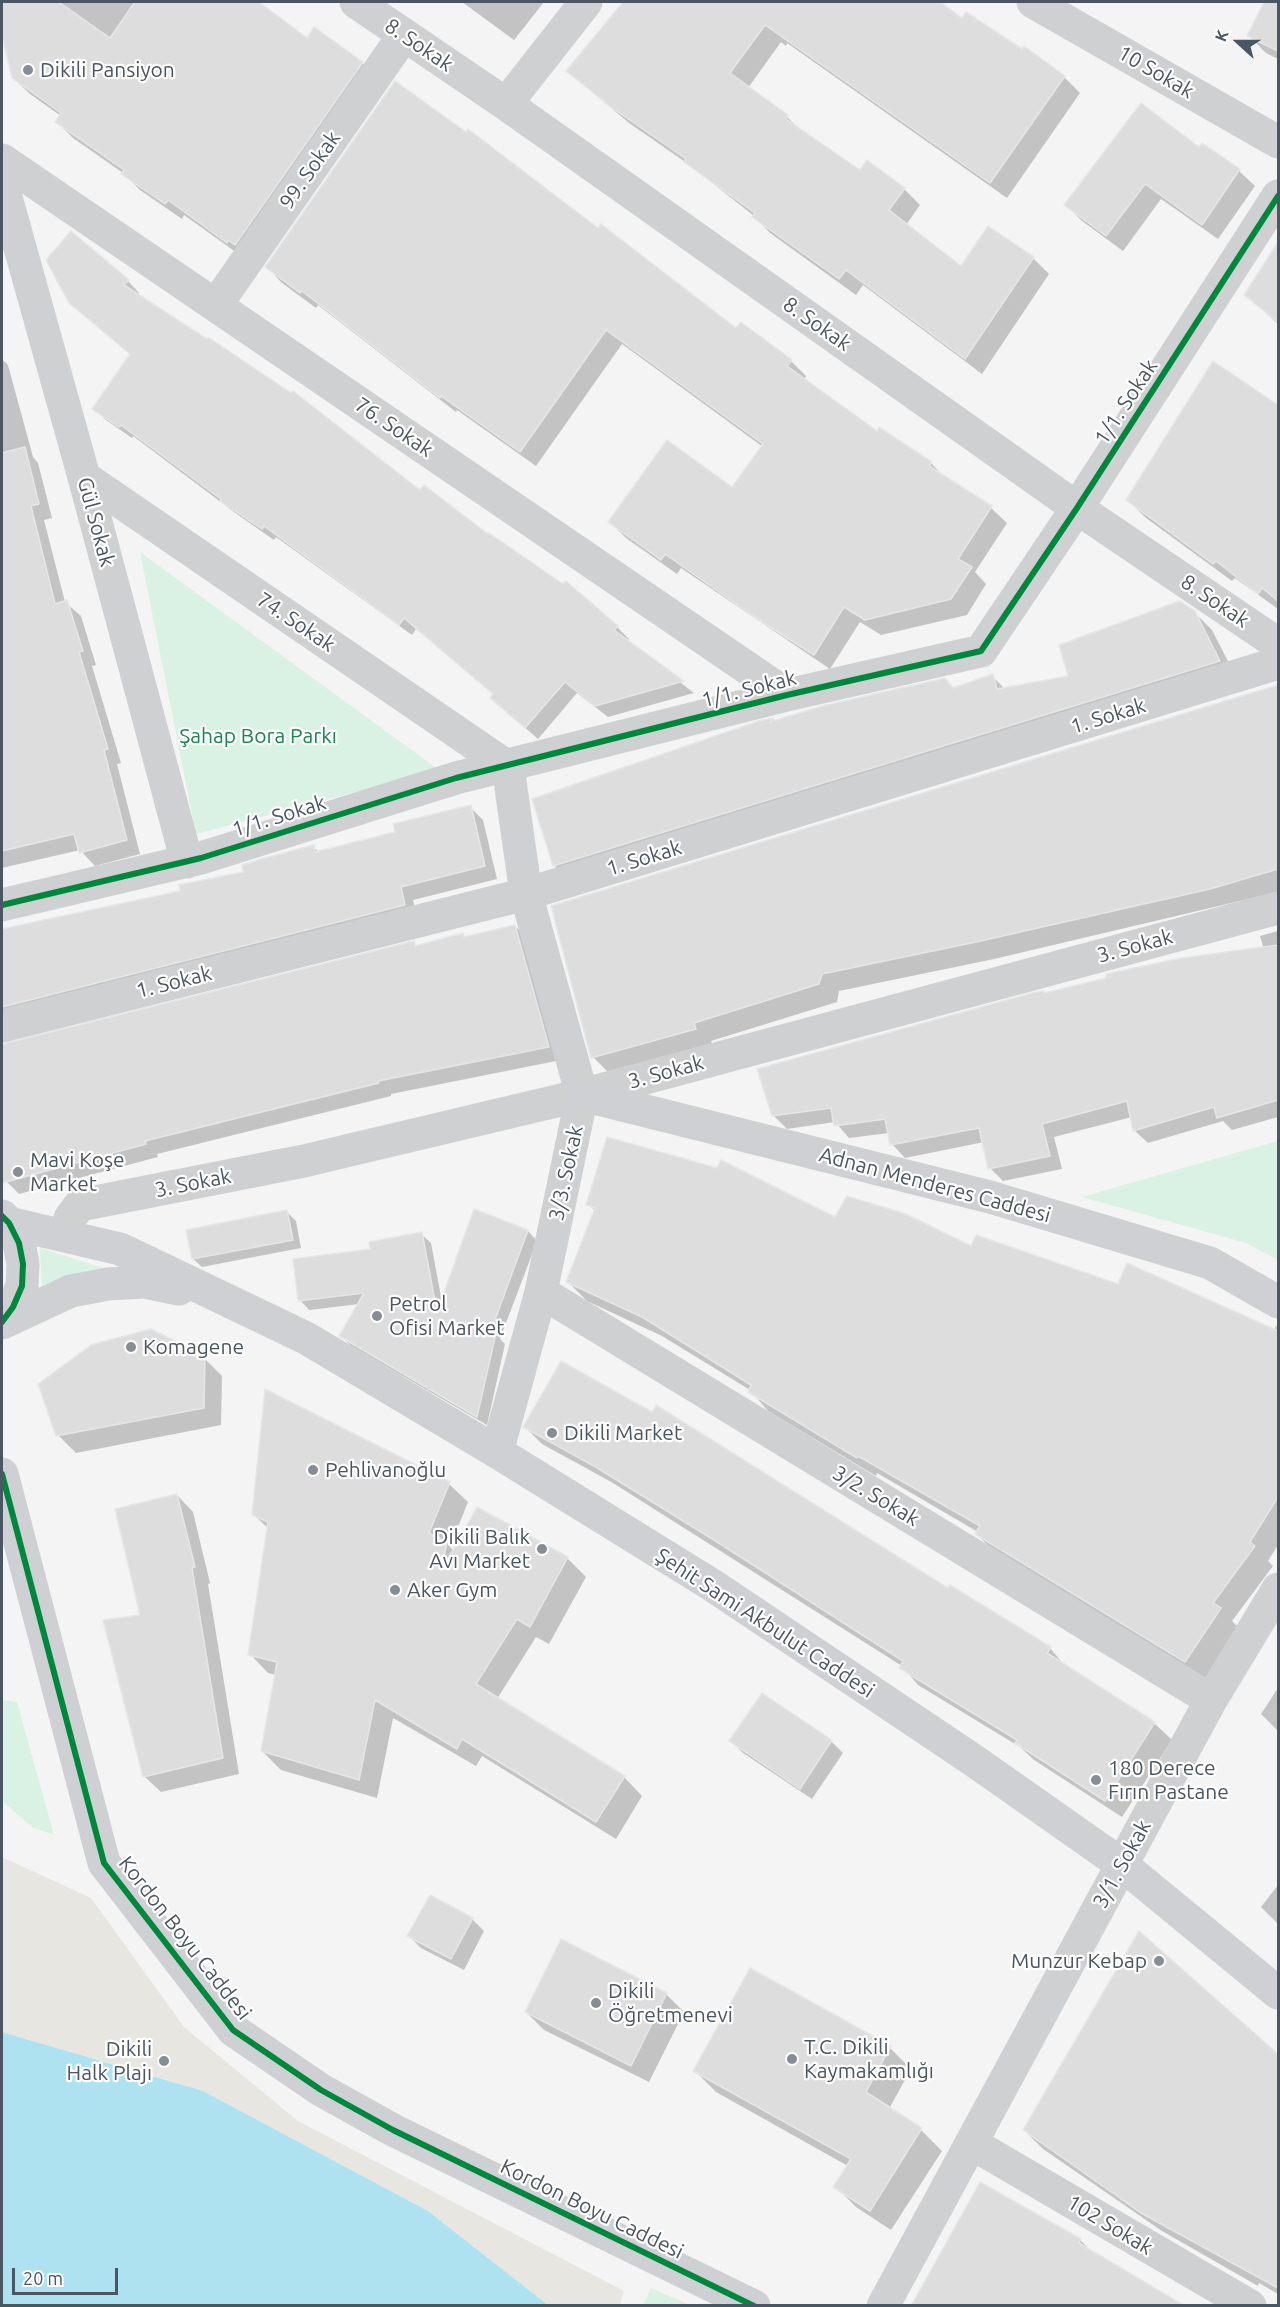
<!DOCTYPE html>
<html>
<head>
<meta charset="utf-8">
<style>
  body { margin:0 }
  #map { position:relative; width:1280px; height:2307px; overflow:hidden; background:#f4f4f4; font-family:Ubuntu,sans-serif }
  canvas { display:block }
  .frame { position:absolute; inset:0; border:3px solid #4a5661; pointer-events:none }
  .north { position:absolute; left:1208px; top:12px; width:60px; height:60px; -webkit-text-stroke:4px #fff; paint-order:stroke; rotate:291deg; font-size:16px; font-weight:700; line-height:24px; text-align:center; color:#4a5661 }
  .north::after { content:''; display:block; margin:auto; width:21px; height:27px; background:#4a5661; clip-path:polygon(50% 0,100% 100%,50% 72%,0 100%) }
  .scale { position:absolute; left:12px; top:2268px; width:106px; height:27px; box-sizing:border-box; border:3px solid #4a5661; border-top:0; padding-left:8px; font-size:18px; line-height:21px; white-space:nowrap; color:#4a5661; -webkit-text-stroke:4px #fff; paint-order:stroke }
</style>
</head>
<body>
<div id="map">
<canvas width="1280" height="2307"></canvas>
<div class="frame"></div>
<div class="north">K</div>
<div class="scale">20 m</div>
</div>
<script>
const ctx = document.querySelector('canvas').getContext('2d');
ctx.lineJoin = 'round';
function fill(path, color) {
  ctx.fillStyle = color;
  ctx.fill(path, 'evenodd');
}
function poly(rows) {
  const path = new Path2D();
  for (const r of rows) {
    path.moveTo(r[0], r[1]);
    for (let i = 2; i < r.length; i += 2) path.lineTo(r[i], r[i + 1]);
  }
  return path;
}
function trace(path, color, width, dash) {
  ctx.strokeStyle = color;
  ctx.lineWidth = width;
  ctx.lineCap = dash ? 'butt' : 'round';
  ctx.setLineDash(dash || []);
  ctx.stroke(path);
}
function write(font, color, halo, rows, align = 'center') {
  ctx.font = font + ' Ubuntu,sans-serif';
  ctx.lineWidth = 4.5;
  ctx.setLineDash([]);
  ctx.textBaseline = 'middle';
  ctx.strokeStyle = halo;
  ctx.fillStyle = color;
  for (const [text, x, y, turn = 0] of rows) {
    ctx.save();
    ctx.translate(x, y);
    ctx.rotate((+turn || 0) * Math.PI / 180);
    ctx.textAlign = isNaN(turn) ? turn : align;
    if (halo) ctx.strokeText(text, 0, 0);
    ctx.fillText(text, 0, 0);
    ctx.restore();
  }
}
fill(poly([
  [140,552,439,770,196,834],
  [1278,1141,1278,1260,1246,1243,1082,1197],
  [40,1248,103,1268,42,1285],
  [2,1700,17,1702,54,1835,32,1827,2,1801],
  [651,2288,690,2305,643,2305]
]), '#d9f2e3');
fill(poly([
  [2,1857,91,1898,184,2027,298,2121,624,2291,620,2305,548,2305,428,2211,203,2091,2,2032]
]), '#e7e6e1');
fill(poly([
  [2,2032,203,2091,428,2211,548,2305,2,2305]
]), '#aee2f0');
fill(poly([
  [2,2,256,2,308,40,362,63,378,79,244,258,184,215,182,219,140,190,123,173,73,138,57,122,61,116,30,94,13,78,2,29],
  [462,2,544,2,514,40],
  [624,2,938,2,962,20,1064,77,1080,93,1007,198,787,43,786,46,781,42,748,88,787,117,803,132,861,172,904,189,920,205,906,225,961,268,1033,258,1049,274,982,374,863,285,856,295,770,233,754,216,691,166,629,123,568,71],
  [1265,2,1278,2,1278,59,1266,53,1249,36],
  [1202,145,1239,171,1255,186,1218,239,1161,199,1123,251,1082,221,1066,205,1199,149],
  [599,230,737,330,791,361,806,376,804,380,877,434,931,463,945,478,991,508,1007,523,975,572,986,584,967,615,881,635,860,622,830,669,681,568,677,574,626,538,610,522,732,489,763,447,622,344,536,466,457,410,456,412,318,305,316,308,282,283,267,267],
  [1278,245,1278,324,1246,295],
  [128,281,139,293,137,296,617,627,629,639,627,641,694,693,608,717,577,693,538,739,504,709,494,695,416,629,412,635,276,537,274,540,234,512,133,436,132,438,106,420,94,409,131,355,70,303],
  [2,359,8,365,33,457,38,463,52,518,44,520,65,602,81,616,96,665,92,666,121,763,117,764,140,854,95,866,80,850,2,868,2,713,7,712,2,693],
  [1213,363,1278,407,1278,609,1235,578,1232,581,1146,518,1128,500],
  [1194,612,1212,630,1237,679,571,883,554,865,760,723,773,719,776,722,953,689,992,676,1005,689,1070,677],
  [1278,686,1278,892,994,959,839,991,837,1002,711,1041,713,1047,611,1075,593,1057,553,907],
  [470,807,483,820,497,879,413,900,417,918,2,1026,2,934,182,893,313,847,319,852,397,833],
  [515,926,528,939,561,1060,391,1094,391,1096,157,1154,158,1157,19,1194,6,1181,2,1167,2,1045,414,943,417,947,462,935,465,938],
  [1278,931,1278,1117,1232,1130,1223,1121,1148,1143,1134,1130,1132,1117,1054,1137,1062,1169,1003,1181,990,1168,984,1142,905,1158,892,1144,889,1133,849,1138,835,1122,787,1129,773,1115,1044,992,1046,994,1264,949,1260,936],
  [588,1204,836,1219,971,1248,1274,1331,1276,1326,1278,1328,1278,1545,1268,1561,1273,1566,1232,1621,1239,1628,1204,1680,995,1553,977,1534,978,1532,877,1473,876,1476,768,1411,750,1390,662,1336,587,1301,568,1282,596,1212],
  [475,1211,528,1231,537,1241,500,1339,505,1344,487,1425,351,1346,341,1336,359,1304,309,1310,300,1300,372,1251,421,1234,431,1243,442,1302],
  [287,1212,296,1221,301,1248,202,1267,193,1259],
  [204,1358,222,1376,221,1425,76,1453,58,1435],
  [525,1427,948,1591,1050,1648,1066,1667,1154,1723,1172,1740,1122,1817,1034,1760,1020,1747,918,1685,902,1666,613,1483,542,1444],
  [449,1484,468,1502,450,1547,454,1551,567,1558,586,1577,549,1644,536,1637,497,1699,624,1777,642,1796,616,1839,482,1756,476,1766,393,1718,377,1798,281,1770,262,1751,276,1675,268,1673,250,1654,269,1529,254,1515],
  [177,1495,193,1512,210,1583,208,1584,239,1774,161,1792,144,1776,142,1617],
  [1278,1688,1278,1731,1261,1714],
  [731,1741,831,1741,843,1753,812,1799,743,1753],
  [1278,1885,1278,1924,1261,1907],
  [472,1919,484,1931,464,1970,421,1948,409,1936],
  [1140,1934,1278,2055,1278,2294,1259,2283,1258,2286,1162,2231,1043,2149,1024,2130],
  [666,1994,684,2012,649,2082,544,2030,526,2012],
  [890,2048,911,2069,889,2109,921,2130,942,2151,891,2230,856,2207,835,2186,848,2166,716,2092,695,2071],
  [1080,2240,1095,2254,913,2306]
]), '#0003');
const building = poly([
  [2,2,59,2,110,38,135,2,259,2,307,38,314,27,363,62,235,245,228,240,227,243,168,200,165,204,121,174,124,170,55,122,61,113,12,78,2,36,2,2],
  [623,2,940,2,962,18,966,12,1022,49,1024,46,1065,76,990,183,765,25,730,73,788,115,786,119,860,170,867,160,905,188,889,210,961,266,988,226,1034,257,965,359,846,270,839,279,752,217,755,213,684,162,686,159,611,107,566,71,623,2],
  [1264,2,1278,2,1278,51,1247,36,1264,2],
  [395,81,466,132,468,129,598,228,601,224,736,328,741,322,792,360,787,366,877,431,879,427,932,462,929,466,992,506,958,559,972,567,951,599,865,620,844,607,814,655,753,616,665,554,661,560,608,522,667,440,732,487,763,444,606,330,520,452,441,396,440,398,302,291,300,293,265,267,395,81],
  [1141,103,1199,147,1202,143,1240,169,1202,225,1145,184,1106,236,1064,205,1141,103],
  [71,231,129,280,124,285,207,339,208,337,291,393,293,391,420,490,424,485,488,534,489,533,563,584,566,581,618,626,614,630,684,681,595,706,565,682,525,728,490,698,493,694,404,618,399,625,264,526,262,529,220,501,221,499,121,425,119,427,92,409,130,354,69,303,46,260,71,231],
  [1278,242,1278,322,1244,295,1278,242],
  [1213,361,1278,405,1278,601,1262,588,1258,594,1216,561,1213,564,1126,500,1213,361],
  [25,447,39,504,31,506,55,604,67,600,83,651,79,652,108,749,104,750,127,840,79,853,74,834,2,851,2,453,25,447],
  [1180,601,1195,611,1220,661,553,866,532,799,759,721,773,718,770,722,822,706,945,678,953,688,993,674,997,689,1068,676,1059,645,1180,601],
  [1278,685,1278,869,1210,889,976,942,822,974,819,984,694,1023,696,1029,591,1058,551,906,1278,685],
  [471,805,485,866,401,887,405,905,2,1007,2,929,180,891,179,885,243,872,242,865,261,859,314,845,315,852,395,832,393,824,471,805],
  [515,925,549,1047,378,1081,379,1083,145,1141,146,1144,2,1183,2,1044,414,941,415,946,463,933,464,937,515,925],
  [1278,945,1278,1100,1217,1118,1214,1107,1133,1131,1127,1101,1042,1124,1050,1156,988,1169,979,1128,890,1145,885,1119,834,1126,831,1108,772,1116,757,1069,1032,993,1044,991,1044,993,1106,978,1106,974,1182,958,1278,945],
  [607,1137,717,1168,721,1160,835,1217,847,1196,906,1214,971,1246,976,1235,1118,1284,1127,1263,1278,1331,1278,1497,1250,1542,1255,1546,1213,1603,1221,1608,1185,1662,975,1534,980,1526,858,1456,857,1458,748,1392,751,1385,642,1317,566,1282,595,1208,586,1205,607,1137],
  [474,1209,528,1230,491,1331,496,1333,477,1417,339,1336,364,1293,298,1301,293,1259,370,1249,369,1242,422,1232,437,1312,474,1209],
  [287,1210,293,1240,192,1259,186,1230,287,1210],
  [151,1329,205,1356,204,1408,56,1436,38,1384,91,1345,151,1329],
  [561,1361,652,1412,656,1405,948,1588,950,1585,1051,1647,1047,1653,1155,1722,1105,1801,1015,1743,1017,1740,899,1668,903,1661,714,1540,594,1466,523,1427,561,1361],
  [265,1389,450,1482,429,1533,447,1542,441,1571,477,1507,568,1557,530,1627,517,1619,476,1684,625,1776,596,1822,462,1739,457,1749,375,1700,359,1780,261,1751,277,1662,248,1655,268,1522,252,1515,265,1389],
  [177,1494,195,1567,192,1568,223,1758,143,1777,103,1620,140,1615,115,1509,177,1494],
  [762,1693,832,1740,800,1789,729,1741,762,1693],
  [430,1895,473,1918,451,1959,407,1936,430,1895],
  [1139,1931,1278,2054,1278,2288,1141,2213,1023,2130,1139,1931],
  [561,1939,667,1993,631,2066,525,2012,561,1939],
  [750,1968,891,2046,866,2092,922,2128,870,2211,833,2187,851,2159,693,2071,750,1968],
  [980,2182,1081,2239,1079,2243,1185,2306,911,2306,980,2182]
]);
fill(building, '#ddddde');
trace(building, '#e5e6e7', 1.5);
trace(poly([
  [356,2,506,104,1077,508,1278,644],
  [1033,2,1278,142],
  [506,104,586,2],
  [2,160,787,695],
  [2,183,84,477,187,862],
  [216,305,404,35],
  [84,477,508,767],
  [2,905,201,858,456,778,787,695,981,651,1077,508,1278,196],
  [2,1026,526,894,1278,663],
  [67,1235,70,1218,80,1205,304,1161,582,1095,1278,908],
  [541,1292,1211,1700],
  [497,1452,541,1292,582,1095,526,894,508,767],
  [971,2143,1250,2306],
  [883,2306,1211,1700,1278,1589]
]), '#ced0d2', 33);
trace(poly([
  [582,1095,990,1197,1210,1263,1278,1302],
  [2,1216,9,1223,19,1243,23,1264,22,1286,13,1307,2,1322],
  [9,1223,120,1249,306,1338,497,1452,712,1585,973,1760,1121,1864,1278,1993],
  [2,1323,71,1291,108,1284,144,1282,179,1289],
  [2,1474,104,1863,233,2030,321,2090,393,2130,754,2306]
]), '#ced0d4', 33);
trace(poly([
  [2,905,201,858,456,778,787,695,981,651,1077,508,1278,196],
  [2,1216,9,1223,19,1243,23,1264,22,1286,13,1307,2,1322],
  [2,1474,104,1863,233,2030,321,2090,393,2130,754,2306]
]), '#00873e', 6);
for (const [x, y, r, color] of [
  [28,70,6,"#868d94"],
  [18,1172,6,"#868d94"],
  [377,1316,6,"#868d94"],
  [131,1347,6,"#868d94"],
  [552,1433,6,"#868d94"],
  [313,1470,6,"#868d94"],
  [542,1549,6,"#868d94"],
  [395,1590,6,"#868d94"],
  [1096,1780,6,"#868d94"],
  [1159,1961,6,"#868d94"],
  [596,2003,6,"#868d94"],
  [792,2059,6,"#868d94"],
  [164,2061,6,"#868d94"]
]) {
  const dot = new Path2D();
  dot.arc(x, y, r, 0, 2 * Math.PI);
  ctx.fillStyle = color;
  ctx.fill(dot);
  trace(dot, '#fff', 2);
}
write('21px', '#4a5661', '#fff', [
  ["8. Sokak",419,45,34],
  ["10 Sokak",1156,72,30],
  ["99. Sokak",310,170,-55],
  ["8. Sokak",817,324,35],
  ["1/1. Sokak",1126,402,-57],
  ["76. Sokak",394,427,34],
  ["Gül Sokak",96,522,75],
  ["8. Sokak",1215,601,34],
  ["74. Sokak",296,622,34],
  ["1/1. Sokak",749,689,-14],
  ["1. Sokak",1108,716,-17],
  ["1/1. Sokak",279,816,-17],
  ["1. Sokak",644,858,-17],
  ["3. Sokak",1135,946,-15],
  ["1. Sokak",174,982,-14],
  ["3. Sokak",666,1072,-15],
  ["3/3. Sokak",566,1173,-78],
  ["3. Sokak",193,1183,-11],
  ["Adnan Menderes Caddesi",935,1185,15],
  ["3/2. Sokak",876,1496,31],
  ["Şehit Sami Akbulut Caddesi",765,1623,33],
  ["3/1. Sokak",1122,1864,-61],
  ["Kordon Boyu Caddesi",185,1938,52],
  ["Kordon Boyu Caddesi",592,2209,26],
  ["102 Sokak",1110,2225,31]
]);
write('21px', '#4a5661', '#fff', [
  ["Dikili Pansiyon",40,70],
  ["Mavi Koşe",30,1160],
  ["Market",30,1184],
  ["Petrol",389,1304],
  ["Ofisi Market",389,1328],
  ["Komagene",143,1347],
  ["Dikili Market",564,1433],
  ["Pehlivanoğlu",325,1470],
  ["Dikili Balık",530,1537,"right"],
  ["Avı Market",530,1561,"right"],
  ["Aker Gym",407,1590],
  ["180 Derece",1108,1768],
  ["Fırın Pastane",1108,1792],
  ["Munzur Kebap",1147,1961,"right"],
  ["Dikili",608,1991],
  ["Öğretmenevi",608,2015],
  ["T.C. Dikili",804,2047],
  ["Kaymakamlığı",804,2071],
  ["Dikili",152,2049,"right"],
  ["Halk Plajı",152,2073,"right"]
], 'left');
write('21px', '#17864f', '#fff', [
  ["Şahap Bora Parkı",258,736]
]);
</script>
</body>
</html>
